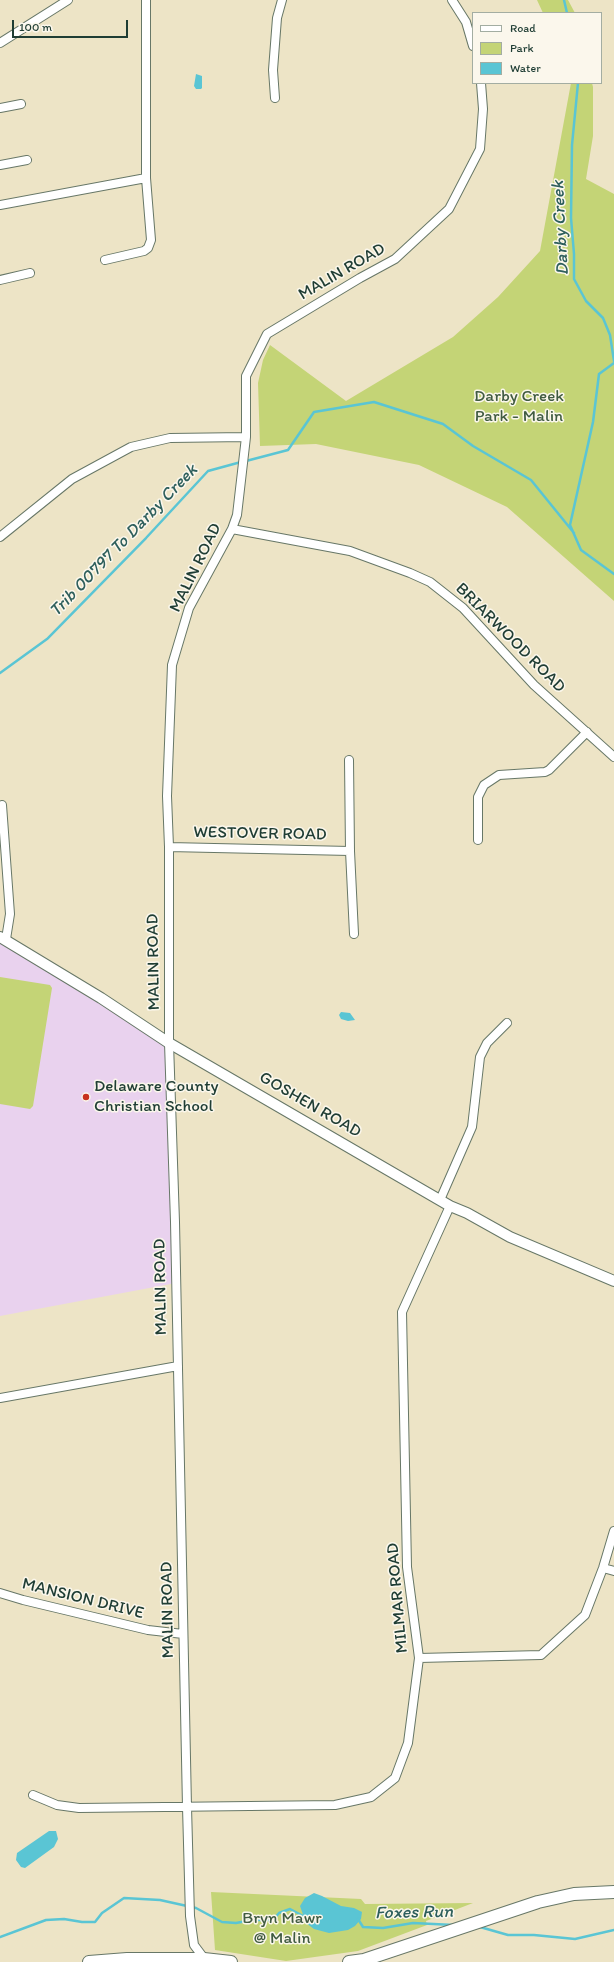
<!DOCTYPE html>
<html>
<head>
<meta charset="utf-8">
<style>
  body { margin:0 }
  #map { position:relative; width:614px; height:1962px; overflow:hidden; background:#ede4c6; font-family:Itim,sans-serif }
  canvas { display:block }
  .legend { position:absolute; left:472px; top:12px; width:130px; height:72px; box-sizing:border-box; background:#fbf7ec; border:1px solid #a3ada2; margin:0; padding:5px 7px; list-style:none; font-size:12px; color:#1f3d34 }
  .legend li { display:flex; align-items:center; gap:8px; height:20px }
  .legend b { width:20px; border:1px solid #a3ada2 }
  .scale { position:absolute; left:12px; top:20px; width:116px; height:18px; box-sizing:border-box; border:2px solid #1f3d34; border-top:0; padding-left:5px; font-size:12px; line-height:14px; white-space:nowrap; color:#1f3d34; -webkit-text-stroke:3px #fbf7ec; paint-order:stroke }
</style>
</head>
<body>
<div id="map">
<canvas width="614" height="1962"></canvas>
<ul class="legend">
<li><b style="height:5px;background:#fff"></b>Road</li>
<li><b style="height:11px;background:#c4d476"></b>Park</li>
<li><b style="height:11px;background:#5ac5d4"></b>Water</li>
</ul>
<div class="scale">100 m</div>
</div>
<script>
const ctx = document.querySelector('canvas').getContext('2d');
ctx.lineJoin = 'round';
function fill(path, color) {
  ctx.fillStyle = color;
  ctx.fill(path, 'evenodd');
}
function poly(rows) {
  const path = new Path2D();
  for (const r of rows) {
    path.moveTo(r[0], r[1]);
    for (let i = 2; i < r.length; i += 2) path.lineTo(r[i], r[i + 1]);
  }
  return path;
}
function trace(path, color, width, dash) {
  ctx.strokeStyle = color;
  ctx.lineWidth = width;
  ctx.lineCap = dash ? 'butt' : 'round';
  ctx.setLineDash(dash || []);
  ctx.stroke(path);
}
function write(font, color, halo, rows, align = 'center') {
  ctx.font = font + ' Itim,sans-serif';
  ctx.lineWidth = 3;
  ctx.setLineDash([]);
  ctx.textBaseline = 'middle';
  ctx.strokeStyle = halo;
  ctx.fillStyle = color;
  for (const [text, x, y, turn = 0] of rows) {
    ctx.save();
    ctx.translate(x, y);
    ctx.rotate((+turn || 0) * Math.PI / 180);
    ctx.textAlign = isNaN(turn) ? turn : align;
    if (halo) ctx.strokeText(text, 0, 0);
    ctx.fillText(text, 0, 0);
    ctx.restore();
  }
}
fill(poly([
  [0,937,169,1043,176,1283,0,1316]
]), '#e9d2ee');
fill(poly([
  [537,0,568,0,575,13,543,13],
  [571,83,592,83,593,87,593,136,586,179,614,194,614,601,507,507,419,465,316,444,260,446,258,383,263,360,270,345,346,401,453,337,498,297,540,251],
  [0,977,50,985,52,988,33,1106,30,1109,0,1104],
  [211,1892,361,1899,365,1904,473,1903,426,1921,427,1925,358,1951,286,1961,215,1950]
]), '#c4d476');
fill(poly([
  [196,74,202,76,202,88,201,89,196,89,194,86],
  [341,1012,350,1013,355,1020,348,1021,341,1019,339,1015],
  [49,1831,56,1831,58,1839,54,1847,25,1868,21,1867,16,1860,17,1853],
  [314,1893,322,1896,341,1906,354,1908,362,1912,361,1919,355,1926,348,1930,329,1933,314,1929,306,1923,300,1906,305,1898]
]), '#5ac5d4');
trace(poly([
  [564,0,567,13],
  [578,83,572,145,571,218,574,254,574,279,586,301,603,318,610,335,614,361],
  [614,363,599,374,593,422,570,525,581,550,614,574],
  [246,461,288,450,314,412,374,402,443,424,473,446,531,480,574,533],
  [0,673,47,639,146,538,208,471,241,462],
  [358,1919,363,1927,383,1928,413,1923,454,1925],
  [480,1927,508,1935,534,1935,575,1939,614,1930],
  [0,1937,46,1920,64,1919,82,1922,95,1922,102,1913,124,1898,160,1900,196,1908,222,1922,236,1923,252,1920,273,1920,279,1913,290,1909,307,1918]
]), '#5ac5d4', 2.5);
const minor = poly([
  [452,0,466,22,473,46],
  [0,43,68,0],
  [275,98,273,70,277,18,282,0],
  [0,108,21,104],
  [0,165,27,160],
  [0,205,146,178],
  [105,260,144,251,148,248,151,240,146,178,146,0],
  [0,280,30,273],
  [232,529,350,551,410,573,430,582,463,608,534,685,614,757],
  [0,537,72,479,131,447,170,438,246,437],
  [349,760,350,851,354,934],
  [2,805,10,914,6,939],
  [478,840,478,797,484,785,499,775,545,772,549,770,587,732],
  [169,847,350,851],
  [440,1200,472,1127,480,1057,487,1043,507,1023],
  [0,1398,178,1366],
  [603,1568,614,1571],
  [0,1593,23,1600,148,1630,183,1634],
  [419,1658,541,1655,585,1615,603,1568,614,1531],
  [33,1795,57,1805,79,1808,335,1805,371,1797,395,1778,408,1743,419,1658,407,1567,402,1312,450,1206],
  [206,1961,194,1945,190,1916,187,1807,175,1222,169,1043,169,847,167,796,172,665,189,608,232,529,237,515,246,437,246,376,267,334,360,278,395,259,449,209,480,149,483,109,481,83]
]);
const tertiary = poly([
  [0,937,101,998,169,1043,450,1206,467,1213,510,1237,614,1281]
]);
const secondary = poly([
  [89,1962,127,1959,204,1959,231,1962],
  [349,1962,364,1960,538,1902,574,1894,614,1892]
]);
trace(minor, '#677767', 10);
trace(tertiary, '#677767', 12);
trace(secondary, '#677767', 14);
trace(minor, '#fff', 8);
trace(tertiary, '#fff', 10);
trace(secondary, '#fff', 12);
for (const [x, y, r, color] of [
  [86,1097,4,"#c8321e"]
]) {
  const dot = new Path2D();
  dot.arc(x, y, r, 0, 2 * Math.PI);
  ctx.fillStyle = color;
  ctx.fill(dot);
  trace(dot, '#fbf7ec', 1.5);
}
write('17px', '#1f3d34', '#fbf7ec', [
  ["MALIN ROAD",342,272,-30],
  ["MALIN ROAD",196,568,-64],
  ["BRIARWOOD ROAD",510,638,45],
  ["WESTOVER ROAD",260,834,1],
  ["MALIN ROAD",154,962,-91],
  ["GOSHEN ROAD",310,1105,30],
  ["MALIN ROAD",161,1287,-91],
  ["MILMAR ROAD",398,1598,-95],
  ["MANSION DRIVE",83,1599,14],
  ["MALIN ROAD",168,1610,-91]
]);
write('17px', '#405b41', '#fbf7ec', [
  ["Darby Creek",519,397],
  ["Park - Malin",519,417],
  ["Bryn Mawr",282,1919],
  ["@ Malin",282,1939]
]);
write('17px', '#1f3d34', '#fbf7ec', [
  ["Delaware County",94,1087],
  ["Christian School",94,1107]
], 'left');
write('italic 18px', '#2e5f5c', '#fbf7ec', [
  ["Darby Creek",561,228,-93],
  ["Trib 00797 To Darby Creek",124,541,-46],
  ["Foxes Run",414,1913,-1]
]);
</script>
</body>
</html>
